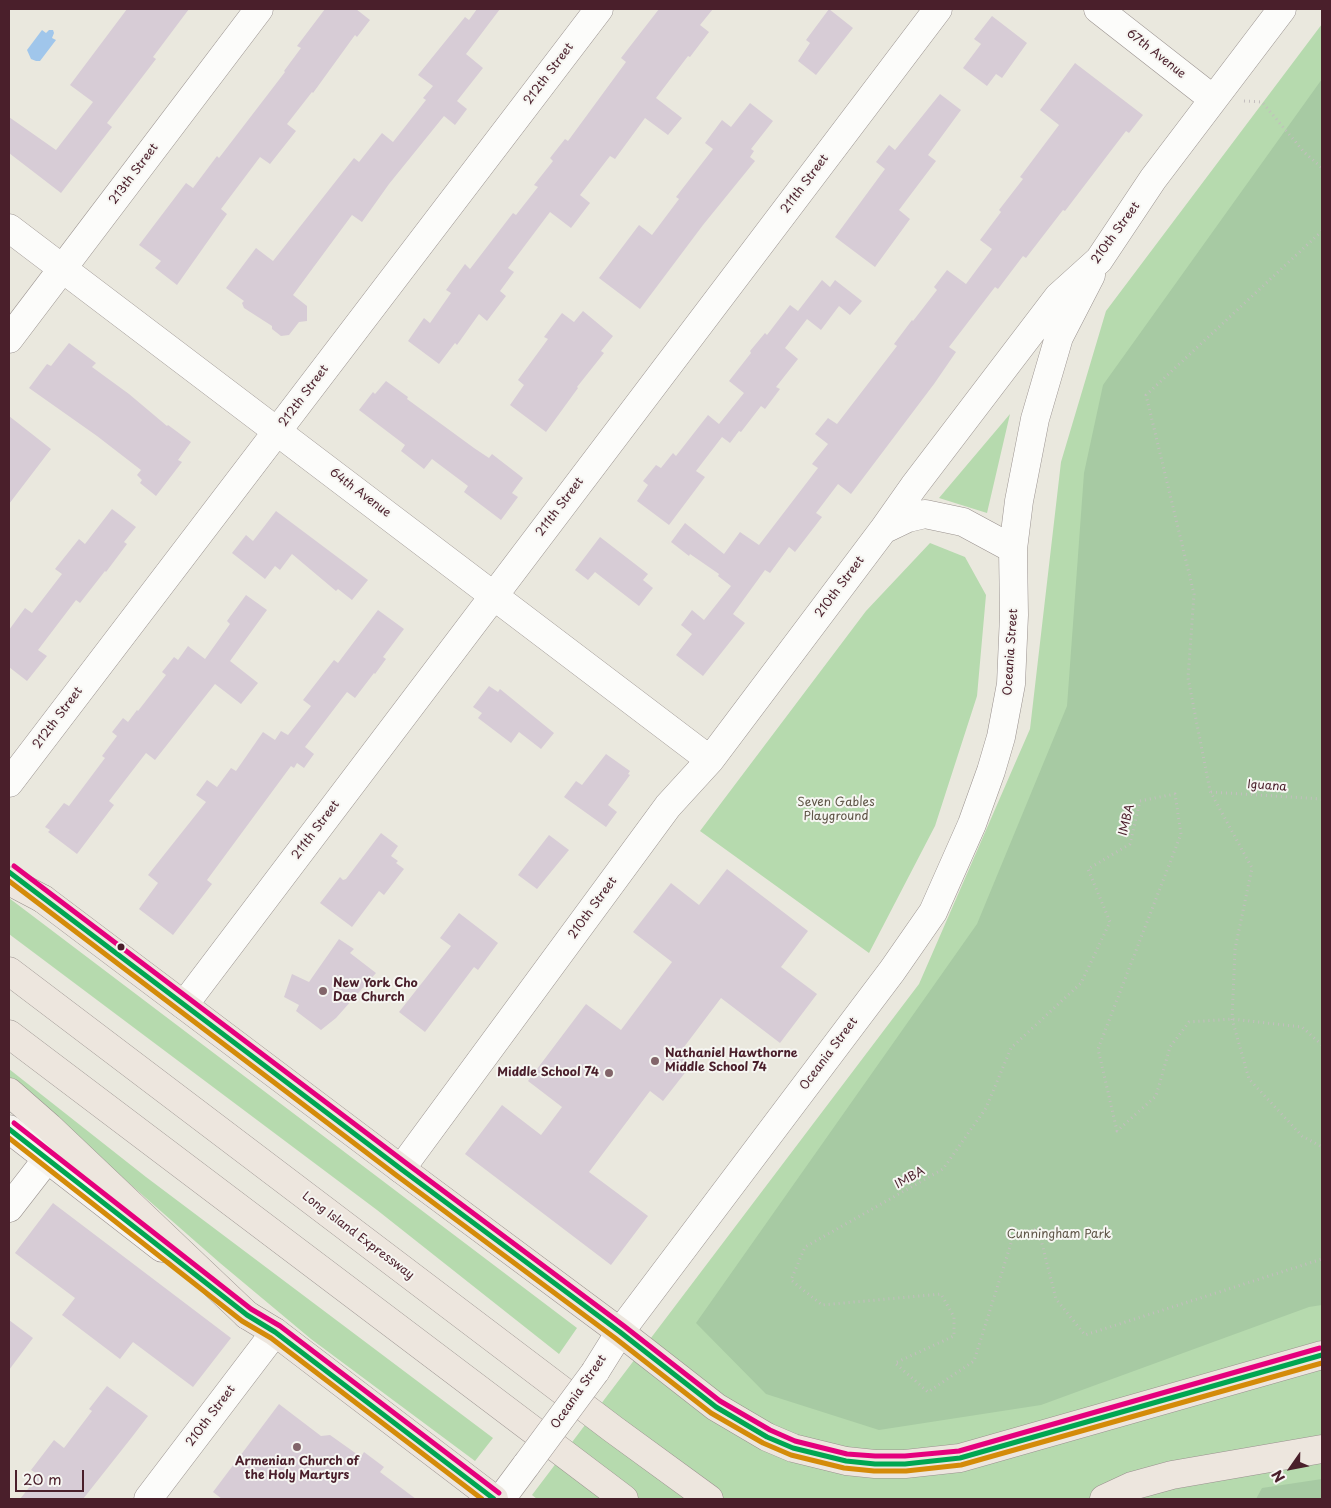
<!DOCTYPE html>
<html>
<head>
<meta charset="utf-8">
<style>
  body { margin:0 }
  #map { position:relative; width:1331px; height:1508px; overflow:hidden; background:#eae8de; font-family:"Playpen Sans",sans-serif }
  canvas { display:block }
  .frame { position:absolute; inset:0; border:10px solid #4a1f2b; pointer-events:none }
  .north { position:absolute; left:1266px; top:1443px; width:50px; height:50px; -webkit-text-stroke:4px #f6f6f2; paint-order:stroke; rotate:237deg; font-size:14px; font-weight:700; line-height:20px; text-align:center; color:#4a1f2b }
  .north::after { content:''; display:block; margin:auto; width:18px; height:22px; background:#4a1f2b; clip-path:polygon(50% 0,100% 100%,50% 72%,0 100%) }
  .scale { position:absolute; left:15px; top:1470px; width:69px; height:22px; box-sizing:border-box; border:2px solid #4a1f2b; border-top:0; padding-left:6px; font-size:15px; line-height:18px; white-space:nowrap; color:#4a1f2b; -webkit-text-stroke:4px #f6f6f2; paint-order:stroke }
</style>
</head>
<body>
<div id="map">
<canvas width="1331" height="1508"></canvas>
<div class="frame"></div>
<div class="north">N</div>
<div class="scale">20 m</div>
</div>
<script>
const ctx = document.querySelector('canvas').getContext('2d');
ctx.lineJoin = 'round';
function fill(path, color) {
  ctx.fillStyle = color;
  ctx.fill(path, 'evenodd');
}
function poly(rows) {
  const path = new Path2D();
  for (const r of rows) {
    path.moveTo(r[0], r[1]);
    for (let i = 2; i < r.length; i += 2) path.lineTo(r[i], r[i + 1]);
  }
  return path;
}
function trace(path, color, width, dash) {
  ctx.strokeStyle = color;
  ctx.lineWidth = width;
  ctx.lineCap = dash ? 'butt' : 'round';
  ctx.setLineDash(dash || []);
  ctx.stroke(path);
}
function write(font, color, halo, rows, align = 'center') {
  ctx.font = font + ' "Playpen Sans",sans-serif';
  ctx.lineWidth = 4;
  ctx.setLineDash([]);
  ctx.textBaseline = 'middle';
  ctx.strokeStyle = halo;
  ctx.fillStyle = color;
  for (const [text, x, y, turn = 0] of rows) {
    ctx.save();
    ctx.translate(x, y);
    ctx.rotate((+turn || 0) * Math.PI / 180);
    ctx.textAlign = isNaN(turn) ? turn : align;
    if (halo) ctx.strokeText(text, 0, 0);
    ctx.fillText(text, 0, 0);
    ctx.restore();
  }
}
fill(poly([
  [1322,24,1322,1499,537,1499,532,1495,919,984,1030,729,1061,462,1106,311],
  [1010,414,987,513,939,498],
  [930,543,965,557,986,595,977,696,935,826,869,953,700,831,866,611],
  [9,898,577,1328,559,1354,377,1210,9,934],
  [9,1069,146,1177,493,1438,475,1461,311,1339,220,1263,9,1078]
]), '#b6daae');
fill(poly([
  [1322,79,1322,1305,1309,1307,1041,1405,879,1430,766,1394,696,1323,977,924,1067,706,1084,473,1103,385],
  [1322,1479,1322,1499,1256,1499,1262,1488]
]), '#a7caa3');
fill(poly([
  [42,30,46,33,49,30,53,30,54,33,52,38,56,40,40,61,36,61,31,59,27,50]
]), '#a0c6eb');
fill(poly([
  [127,9,189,9,153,57,156,59,107,123,112,127,61,193,9,153,9,117,56,150,93,102,70,85],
  [325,9,356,9,370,20,357,37,355,35,313,93,312,92,287,124,296,131,270,164,260,157,221,209,227,214,177,285,155,268,161,261,139,245,186,183,193,188,217,156,219,158,285,72,284,71,301,48,297,46],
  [477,9,500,9,466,54,483,68,457,101,467,109,455,125,444,116,389,184,362,222,352,215,293,295,307,306,307,321,299,322,289,335,281,336,272,329,272,326,244,308,242,303,244,301,226,288,256,248,273,261,354,158,359,162,382,133,393,142,426,100,423,98,433,86,418,75,465,17,469,20],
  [659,9,713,9,700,25,709,32,690,57,688,56,656,98,682,118,668,135,645,118,615,159,610,156,580,195,590,203,571,228,550,212,508,268,514,272,500,291,506,296,487,321,479,314,457,345,455,343,439,364,408,341,424,318,430,323,451,293,446,290,465,264,470,269,513,213,516,215,538,187,534,185,553,161,550,158,565,139,568,141,626,62,621,58],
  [829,9,853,28,816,75,798,61,810,43,806,40],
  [992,16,1027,43,1002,78,996,74,987,86,963,68,981,44,974,39],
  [1075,63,1143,115,1129,133,1126,131,1065,211,1063,210,1026,258,1023,256,998,289,995,287,949,347,956,352,934,384,851,494,838,484,816,513,822,517,795,552,789,547,770,573,765,570,733,614,745,623,703,676,676,655,692,634,681,625,692,610,704,620,731,586,718,576,719,574,690,554,689,556,671,542,685,523,724,554,740,532,759,545,818,468,812,464,828,444,815,434,828,418,837,424,897,346,894,344,912,320,913,321,937,290,934,287,947,270,966,284,992,249,980,240,1001,212,999,210,1023,179,1020,177,1059,125,1040,110],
  [940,94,961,110,928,155,936,161,899,210,910,219,875,267,835,237,885,169,876,162,889,145,895,150],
  [750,103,773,121,751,149,754,151,750,157,755,161,703,225,640,309,599,278,639,225,652,235,679,199,676,197,713,149,705,143,722,120,731,127],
  [822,280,830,287,835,280,862,301,850,315,839,306,821,330,807,319,785,348,798,359,776,387,780,389,765,409,761,406,741,432,739,431,730,443,722,437,696,471,705,477,669,525,637,501,648,485,643,481,656,465,661,468,673,453,676,456,708,415,719,424,744,393,729,381,751,353,750,351,765,333,767,335,790,305,798,311],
  [583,311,613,336,601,351,604,353,577,387,578,388,546,432,510,405,524,385,518,380,548,339,544,337,562,313,574,322],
  [69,343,96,363,92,367,129,394,167,426,168,425,191,442,178,460,182,462,156,496,140,483,142,480,137,475,141,470,97,436,29,388,47,364,51,366],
  [386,381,408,397,407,399,474,448,489,458,492,454,523,478,512,493,518,497,501,520,464,492,468,486,432,459,424,469,401,451,405,445,359,410,373,392,375,394],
  [9,416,51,449,9,504],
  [112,509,136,527,124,542,127,544,106,572,105,571,80,603,76,600,38,650,47,656,27,681,9,667,9,630,25,608,32,613,62,574,55,569,79,539,85,544],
  [276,511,368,580,352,600,338,589,336,591,292,554,280,570,275,566,265,579,232,553,246,535,253,541],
  [600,537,648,574,643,580,653,588,639,606,595,572,588,580,575,570],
  [246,595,267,610,230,661,258,683,241,704,215,684,155,760,146,753,109,801,114,805,77,854,48,832,50,830,45,827,64,803,69,806,105,758,102,756,117,736,112,732,123,718,128,722,137,710,138,711,166,675,162,672,174,657,178,660,188,646,205,659,230,624,227,621],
  [378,610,404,629,383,657,386,659,375,674,374,673,355,698,347,692,305,747,314,754,304,768,297,763,294,768,291,766,207,880,212,884,173,935,139,909,158,883,148,875,206,802,196,795,207,780,217,787,231,768,236,771,263,732,275,740,281,731,288,735,311,706,303,700,334,660,338,663],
  [489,686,498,692,500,689,554,733,541,749,519,732,511,743,478,718,482,713,473,707],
  [606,754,630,771,628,774,630,775,608,805,617,812,606,827,564,797,576,781,582,785],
  [381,833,398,846,391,856,398,861,396,863,404,869,384,895,379,891,352,927,320,903,340,877,343,880,346,879],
  [549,835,569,850,537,889,518,875],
  [727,869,808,931,781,967,817,994,780,1043,721,998,678,1055,691,1065,663,1101,650,1091,589,1172,648,1216,611,1265,465,1154,502,1105,541,1135,562,1107,528,1081,586,1004,621,1030,672,962,633,932,671,883,699,905],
  [459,913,498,943,478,970,474,967,425,1032,399,1012,451,946,440,938],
  [339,939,354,949,350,953,376,973,336,1018,321,1030,296,1011,299,1005,284,997,292,974,309,982],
  [53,1203,231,1338,193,1387,133,1342,120,1359,62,1315,75,1298,15,1253],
  [9,1320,33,1338,9,1370],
  [107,1386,148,1416,132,1437,83,1499,20,1499,39,1475,31,1470,54,1440,64,1448,92,1411,89,1409],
  [279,1404,321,1436,330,1435,361,1457,364,1452,384,1467,380,1472,416,1499,222,1499,213,1492]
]), '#d7ccd6');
const street = poly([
  [1098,9,1213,99],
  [9,228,710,760],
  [9,339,259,9],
  [883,530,908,518,925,514,963,522,1013,549],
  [9,783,599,9],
  [184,1005,938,9],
  [401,1169,668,806,710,760,883,530,914,486,1058,297,1099,260,1153,179,1282,9],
  [9,1208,47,1159],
  [595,1372,620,1332,892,971,933,912,972,824,991,771,1001,737,1011,684,1014,615,1013,549,1019,501,1035,419,1059,337,1091,275],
  [148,1499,275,1332],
  [501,1499,527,1464]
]);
const secondary = poly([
  [9,1129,162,1248]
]);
const primary = poly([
  [43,899,401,1169,620,1332,716,1407,767,1437,793,1448,846,1461,875,1464,905,1464,960,1458,1322,1355],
  [247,1315,275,1332,494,1499]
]);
const highway = poly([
  [9,881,43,899],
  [9,971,613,1429,709,1499],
  [9,1034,624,1499],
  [9,1092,49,1127,247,1315],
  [1104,1499,1132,1486,1172,1475,1322,1449]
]);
trace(street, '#99918e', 29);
trace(secondary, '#99918e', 29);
trace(primary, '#99918e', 29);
trace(highway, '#99918e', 29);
trace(poly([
  [1244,101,1262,102,1304,152,1322,168],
  [1322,231,1146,395,1194,594,1188,678,1210,791,1252,868,1235,949,1232,1019,1249,1079,1302,1136,1322,1147],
  [1211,792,1322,799],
  [1322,1045,1302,1027,1232,1019,1189,1022,1170,1047,1156,1096,1117,1131,1098,1049,1181,834,1175,794,1140,801,1130,844,1088,869,1110,922,1081,983,1011,1048,986,1108,943,1169,805,1247,791,1280,822,1305,941,1294,954,1317,954,1336,895,1363,928,1392,974,1361,1013,1237,1038,1228,1056,1299,1085,1335,1322,1259]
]), '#c3bebe', 3, [1, 4]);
trace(street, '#fcfcfa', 28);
trace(secondary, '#f6f3ef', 28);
trace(primary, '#ede6de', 28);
trace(highway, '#ede6de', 28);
const streetBridge = poly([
  [527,1464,595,1372]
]);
trace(streetBridge, '#99918e', 29, []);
trace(streetBridge, '#fcfcfa', 28);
trace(poly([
  [9,872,401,1169,620,1332,716,1407,767,1437,793,1448,846,1461,875,1464,905,1464,960,1458,1322,1355],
  [9,1129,247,1315,275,1332,494,1499]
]), '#00a651', 5);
trace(poly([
  [9,881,396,1175,615,1338,711,1413,763,1443,791,1455,844,1468,874,1471,906,1471,961,1465,1322,1363],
  [9,1138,242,1321,271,1338,482,1499]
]), '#d48b09', 5);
trace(poly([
  [14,866,406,1163,624,1326,720,1401,770,1430,795,1441,847,1454,875,1456,905,1456,959,1451,1320,1348],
  [14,1123,251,1309,280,1326,499,1493]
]), '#e5007d', 5);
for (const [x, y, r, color] of [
  [121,947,4.5,"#4a1f2b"],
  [323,991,5,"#82656a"],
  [655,1061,5,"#82656a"],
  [609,1073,5,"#82656a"],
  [297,1447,5,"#82656a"]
]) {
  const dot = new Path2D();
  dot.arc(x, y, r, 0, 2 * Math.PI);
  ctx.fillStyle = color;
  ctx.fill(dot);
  trace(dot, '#f6f6f2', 2);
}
write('12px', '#4a1f2b', '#f6f6f2', [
  ["67th Avenue",1156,54,38],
  ["212th Street",549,74,-53],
  ["213th Street",134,174,-53],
  ["211th Street",805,184,-53],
  ["210th Street",1116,233,-54],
  ["212th Street",304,396,-53],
  ["64th Avenue",360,493,37],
  ["211th Street",560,507,-53],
  ["210th Street",840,587,-53],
  ["Oceania Street",1011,652,-86],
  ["212th Street",58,718,-53],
  ["Iguana",1267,786,4],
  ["IMBA",1127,820,-76],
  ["211th Street",316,830,-53],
  ["210th Street",593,908,-54],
  ["Oceania Street",829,1054,-53],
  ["IMBA",910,1178,-29],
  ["Long Island Expressway",358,1236,37],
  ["Oceania Street",579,1392,-55],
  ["210th Street",211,1416,-53]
]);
write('12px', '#5e5446', '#f6f6f2', [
  ["Seven Gables",836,803],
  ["Playground",836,817],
  ["Cunningham Park",1059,1235]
]);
write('bold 12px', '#4a1f2b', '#f6f6f2', [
  ["New York Cho",333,984],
  ["Dae Church",333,998],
  ["Nathaniel Hawthorne",665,1054],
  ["Middle School 74",665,1068],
  ["Middle School 74",599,1073,"right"],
  ["Armenian Church of",297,1462,"center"],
  ["the Holy Martyrs",297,1476,"center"]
], 'left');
</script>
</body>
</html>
